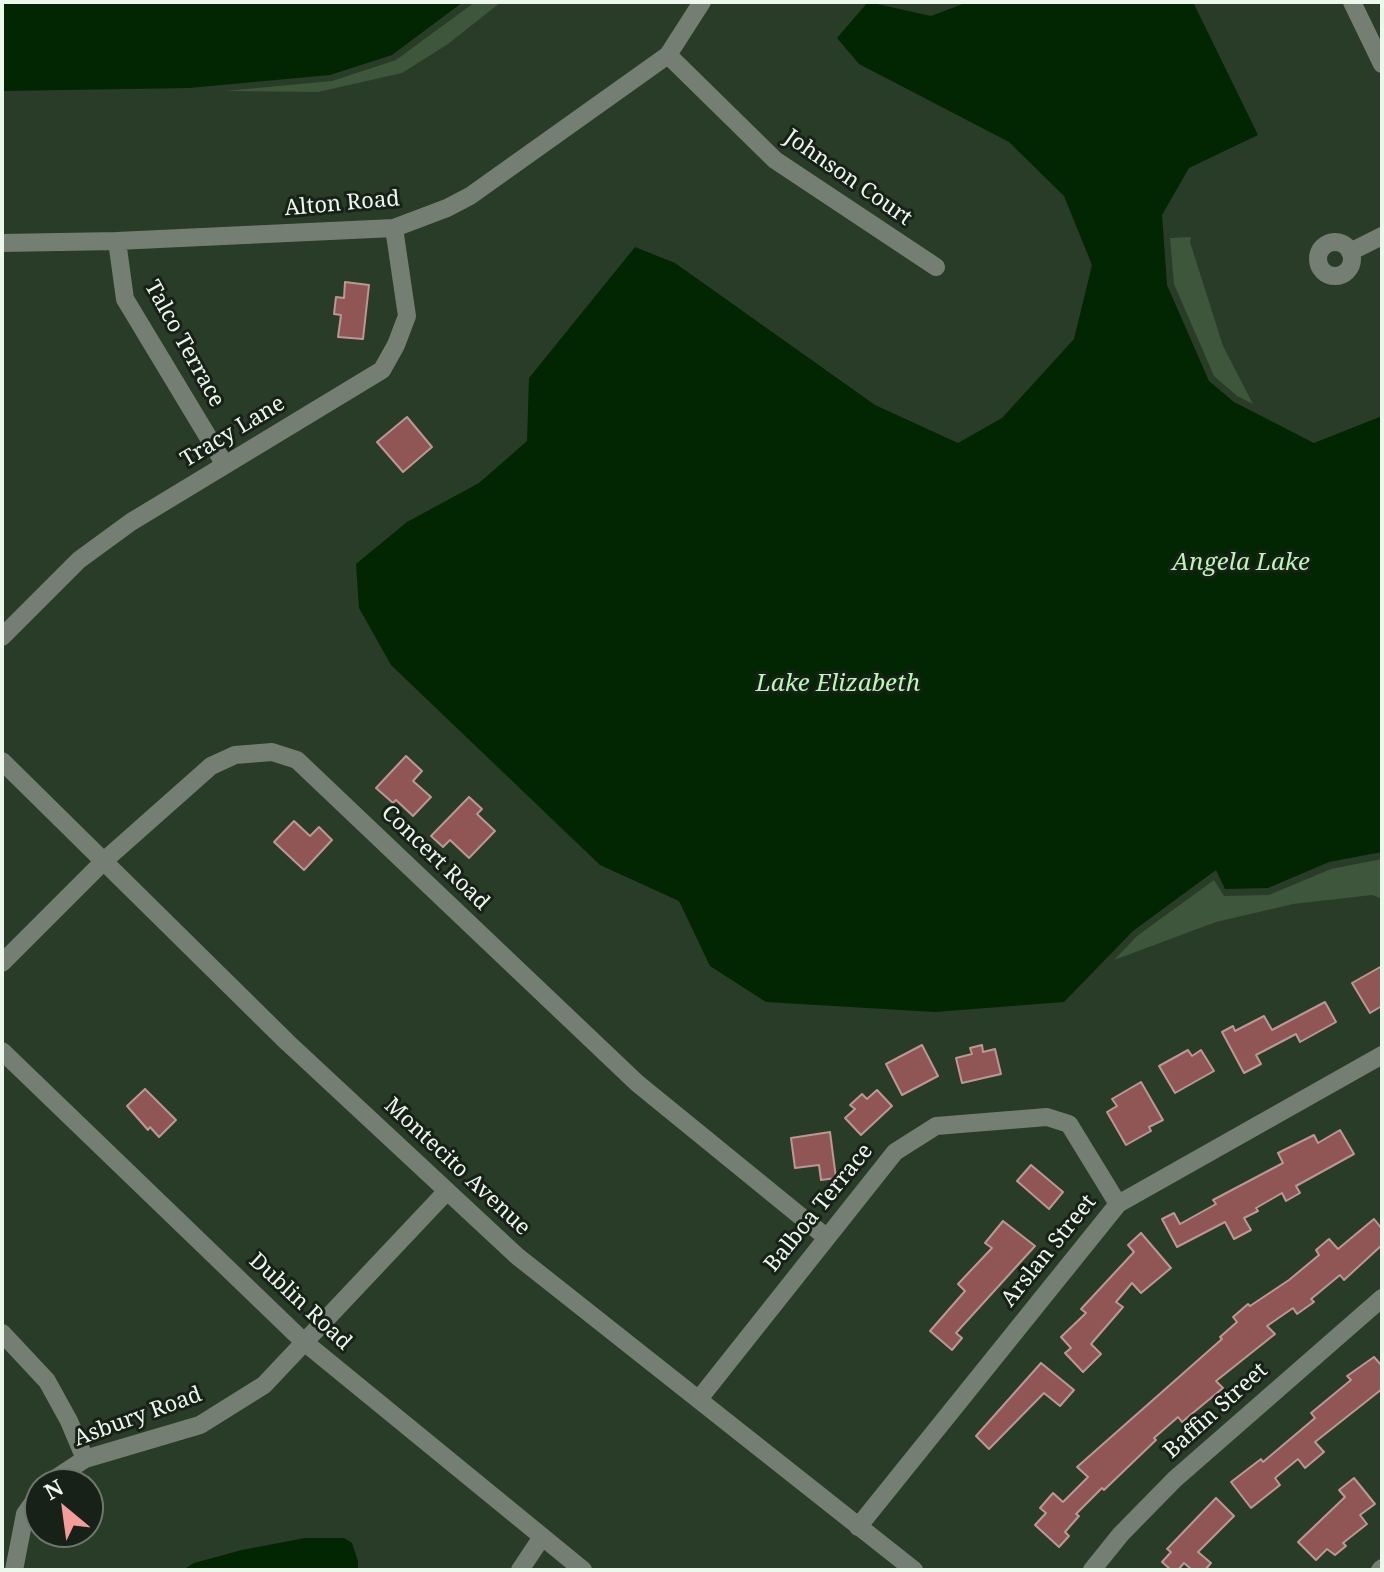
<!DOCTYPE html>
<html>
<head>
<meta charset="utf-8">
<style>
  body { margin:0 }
  #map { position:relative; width:1384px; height:1572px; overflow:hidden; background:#293c27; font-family:"Noto Serif",serif }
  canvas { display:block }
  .frame { position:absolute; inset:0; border:4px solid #ecf8eb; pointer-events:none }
  .north { position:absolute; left:24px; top:1468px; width:80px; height:80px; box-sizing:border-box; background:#182117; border:2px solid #6d776c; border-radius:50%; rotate:331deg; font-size:22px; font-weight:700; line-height:32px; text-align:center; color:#ecf8eb }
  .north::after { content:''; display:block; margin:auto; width:28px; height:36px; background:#f59b99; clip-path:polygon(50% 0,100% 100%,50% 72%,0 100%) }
</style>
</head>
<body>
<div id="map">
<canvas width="1384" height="1572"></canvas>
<div class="frame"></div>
<div class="north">N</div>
</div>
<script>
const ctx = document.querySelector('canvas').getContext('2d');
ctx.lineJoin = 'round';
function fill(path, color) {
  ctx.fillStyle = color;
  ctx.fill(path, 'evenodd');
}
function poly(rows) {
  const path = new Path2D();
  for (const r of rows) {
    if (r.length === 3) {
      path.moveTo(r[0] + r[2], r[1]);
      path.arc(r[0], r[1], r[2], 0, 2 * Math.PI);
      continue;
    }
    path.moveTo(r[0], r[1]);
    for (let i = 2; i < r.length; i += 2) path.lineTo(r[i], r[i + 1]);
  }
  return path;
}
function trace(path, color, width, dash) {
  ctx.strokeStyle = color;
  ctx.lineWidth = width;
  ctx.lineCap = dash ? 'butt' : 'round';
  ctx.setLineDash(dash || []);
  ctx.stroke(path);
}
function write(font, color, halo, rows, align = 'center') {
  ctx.font = font + ' "Noto Serif",serif';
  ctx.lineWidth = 6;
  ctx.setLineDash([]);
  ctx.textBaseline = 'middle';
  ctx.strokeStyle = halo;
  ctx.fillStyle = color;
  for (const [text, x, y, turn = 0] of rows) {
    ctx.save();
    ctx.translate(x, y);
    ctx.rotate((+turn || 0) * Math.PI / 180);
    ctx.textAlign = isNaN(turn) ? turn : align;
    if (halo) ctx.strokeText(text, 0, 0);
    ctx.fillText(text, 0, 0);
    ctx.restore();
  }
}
fill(poly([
  [475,2,501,2,448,44,402,73,318,92,225,91,332,81,396,60],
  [1191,237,1190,242,1223,346,1253,404,1237,396,1214,376,1174,284,1170,238],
  [1382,859,1382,899,1372,895,1293,904,1216,922,1114,960,1137,936,1214,880,1224,896,1269,895,1331,869]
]), '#3e563c');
fill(poly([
  [2,2,463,2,392,55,330,75,189,88,2,91],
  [868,2,931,16,968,2,1193,2,1258,135,1189,168,1162,215,1167,285,1209,381,1234,402,1314,443,1382,416,1382,852,1329,862,1268,888,1225,889,1216,870,1133,931,1064,1002,935,1012,766,1002,710,966,679,901,600,865,391,665,359,608,356,564,407,522,479,483,527,441,529,378,635,247,675,263,875,405,958,443,1002,418,1074,339,1092,265,1064,196,1009,142,859,64,837,38],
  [305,1538,344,1538,352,1543,358,1561,358,1570,183,1570,194,1563,242,1550]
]), '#012601');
const building = poly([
  [345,282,369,285,363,339,338,337,341,315,334,314,336,297,344,298,345,282],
  [407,417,432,447,403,472,377,442,407,417],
  [406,756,422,771,413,781,431,797,413,816,396,800,393,803,376,788,406,756],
  [469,797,482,809,477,814,495,831,469,858,450,840,443,847,431,836,469,797],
  [294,821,310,836,319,827,332,840,304,870,274,842,294,821],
  [1382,966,1382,1006,1370,1013,1352,983,1382,966],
  [1325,1002,1336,1022,1300,1042,1296,1034,1256,1055,1261,1064,1244,1073,1222,1032,1233,1026,1235,1031,1264,1016,1272,1030,1325,1002],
  [922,1045,938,1076,902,1095,886,1064,922,1045],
  [982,1045,983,1052,995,1049,1001,1074,962,1083,956,1058,972,1054,970,1048,982,1045],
  [1188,1050,1192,1056,1201,1050,1214,1071,1175,1093,1159,1066,1188,1050],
  [1141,1082,1163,1120,1149,1127,1151,1131,1126,1145,1107,1112,1117,1106,1112,1099,1141,1082],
  [145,1089,176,1120,159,1137,150,1127,148,1130,127,1106,145,1089],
  [877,1090,892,1106,861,1135,845,1118,855,1109,850,1105,862,1094,867,1099,877,1090],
  [1340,1130,1354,1154,1296,1186,1300,1193,1286,1201,1282,1193,1256,1208,1258,1211,1244,1218,1251,1230,1234,1239,1225,1222,1177,1247,1162,1219,1174,1213,1180,1224,1216,1204,1213,1200,1283,1163,1278,1153,1314,1135,1318,1143,1340,1130],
  [830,1132,836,1178,821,1180,819,1165,795,1168,791,1138,830,1132],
  [1031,1165,1063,1192,1049,1209,1017,1181,1031,1165],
  [1374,1219,1382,1229,1382,1245,1344,1280,1340,1275,1311,1299,1314,1302,1297,1314,1293,1308,1267,1326,1275,1334,1216,1381,1223,1388,1182,1422,1178,1417,1154,1438,1156,1440,1104,1490,1102,1488,1076,1514,1079,1516,1065,1532,1069,1536,1059,1547,1035,1525,1046,1513,1040,1508,1053,1493,1063,1502,1088,1477,1077,1467,1222,1339,1220,1337,1237,1322,1233,1317,1248,1304,1250,1306,1289,1280,1319,1255,1316,1250,1329,1239,1338,1249,1374,1219],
  [1003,1221,1035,1246,956,1333,962,1338,952,1350,930,1331,965,1291,958,1284,992,1248,985,1243,1003,1221],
  [1141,1233,1171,1268,1141,1293,1132,1283,1116,1302,1123,1307,1091,1344,1101,1354,1083,1372,1065,1353,1071,1348,1061,1337,1086,1313,1081,1309,1134,1252,1128,1245,1141,1233],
  [1374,1357,1382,1366,1382,1389,1315,1442,1324,1452,1305,1468,1298,1459,1275,1478,1280,1485,1251,1508,1231,1482,1261,1459,1263,1462,1315,1418,1311,1413,1351,1380,1347,1376,1374,1357],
  [1041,1363,1074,1390,1060,1406,1044,1393,989,1449,976,1436,1041,1363],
  [1354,1478,1375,1504,1360,1515,1367,1524,1343,1543,1346,1546,1335,1555,1327,1549,1316,1560,1298,1542,1345,1497,1339,1490,1354,1478],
  [1216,1498,1234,1516,1198,1552,1211,1563,1205,1570,1192,1570,1184,1563,1178,1570,1171,1570,1162,1562,1171,1552,1167,1549,1216,1498]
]);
fill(building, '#905655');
trace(building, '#bb9795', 2);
trace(poly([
  [1352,2,1382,64],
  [668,55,775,160,936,267],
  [117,241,125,299,225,465],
  [1335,259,17],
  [2,243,117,241,394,228,447,208,470,196,668,55,702,2],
  [1350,252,1382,236],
  [2,637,79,560,131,522,382,370,396,345,407,316,394,228],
  [2,761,287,1042,517,1256,914,1570],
  [2,963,105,860,211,766,235,755,272,752,297,760,637,1083,826,1237],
  [2,1051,303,1341,583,1570],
  [2,1333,47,1381,69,1421,85,1459],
  [699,1399,895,1152,936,1126,1047,1117,1069,1124,1118,1204],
  [47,1484,85,1459,200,1425,264,1385,447,1191],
  [858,1527,1118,1204,1382,1055],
  [14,1570,25,1514,40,1493],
  [520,1570,542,1537],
  [1092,1570,1121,1534,1175,1479,1382,1298],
  [1380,1570,1382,1568]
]), '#757e73', 18);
write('22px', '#ecf8eb', '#182117', [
  ["Johnson Court",848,178,35],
  ["Alton Road",342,204,-5],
  ["Talco Terrace",184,344,61],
  ["Tracy Lane",233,432,-31],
  ["Concert Road",435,858,44],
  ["Montecito Avenue",457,1167,43],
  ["Balboa Terrace",819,1208,-51],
  ["Arslan Street",1049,1251,-51],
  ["Dublin Road",300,1302,43],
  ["Baffin Street",1216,1411,-42],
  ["Asbury Road",138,1417,-20]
]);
write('italic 24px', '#baf7b5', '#182117', [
  ["Angela Lake",1241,563],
  ["Lake Elizabeth",838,684]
]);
</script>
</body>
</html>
